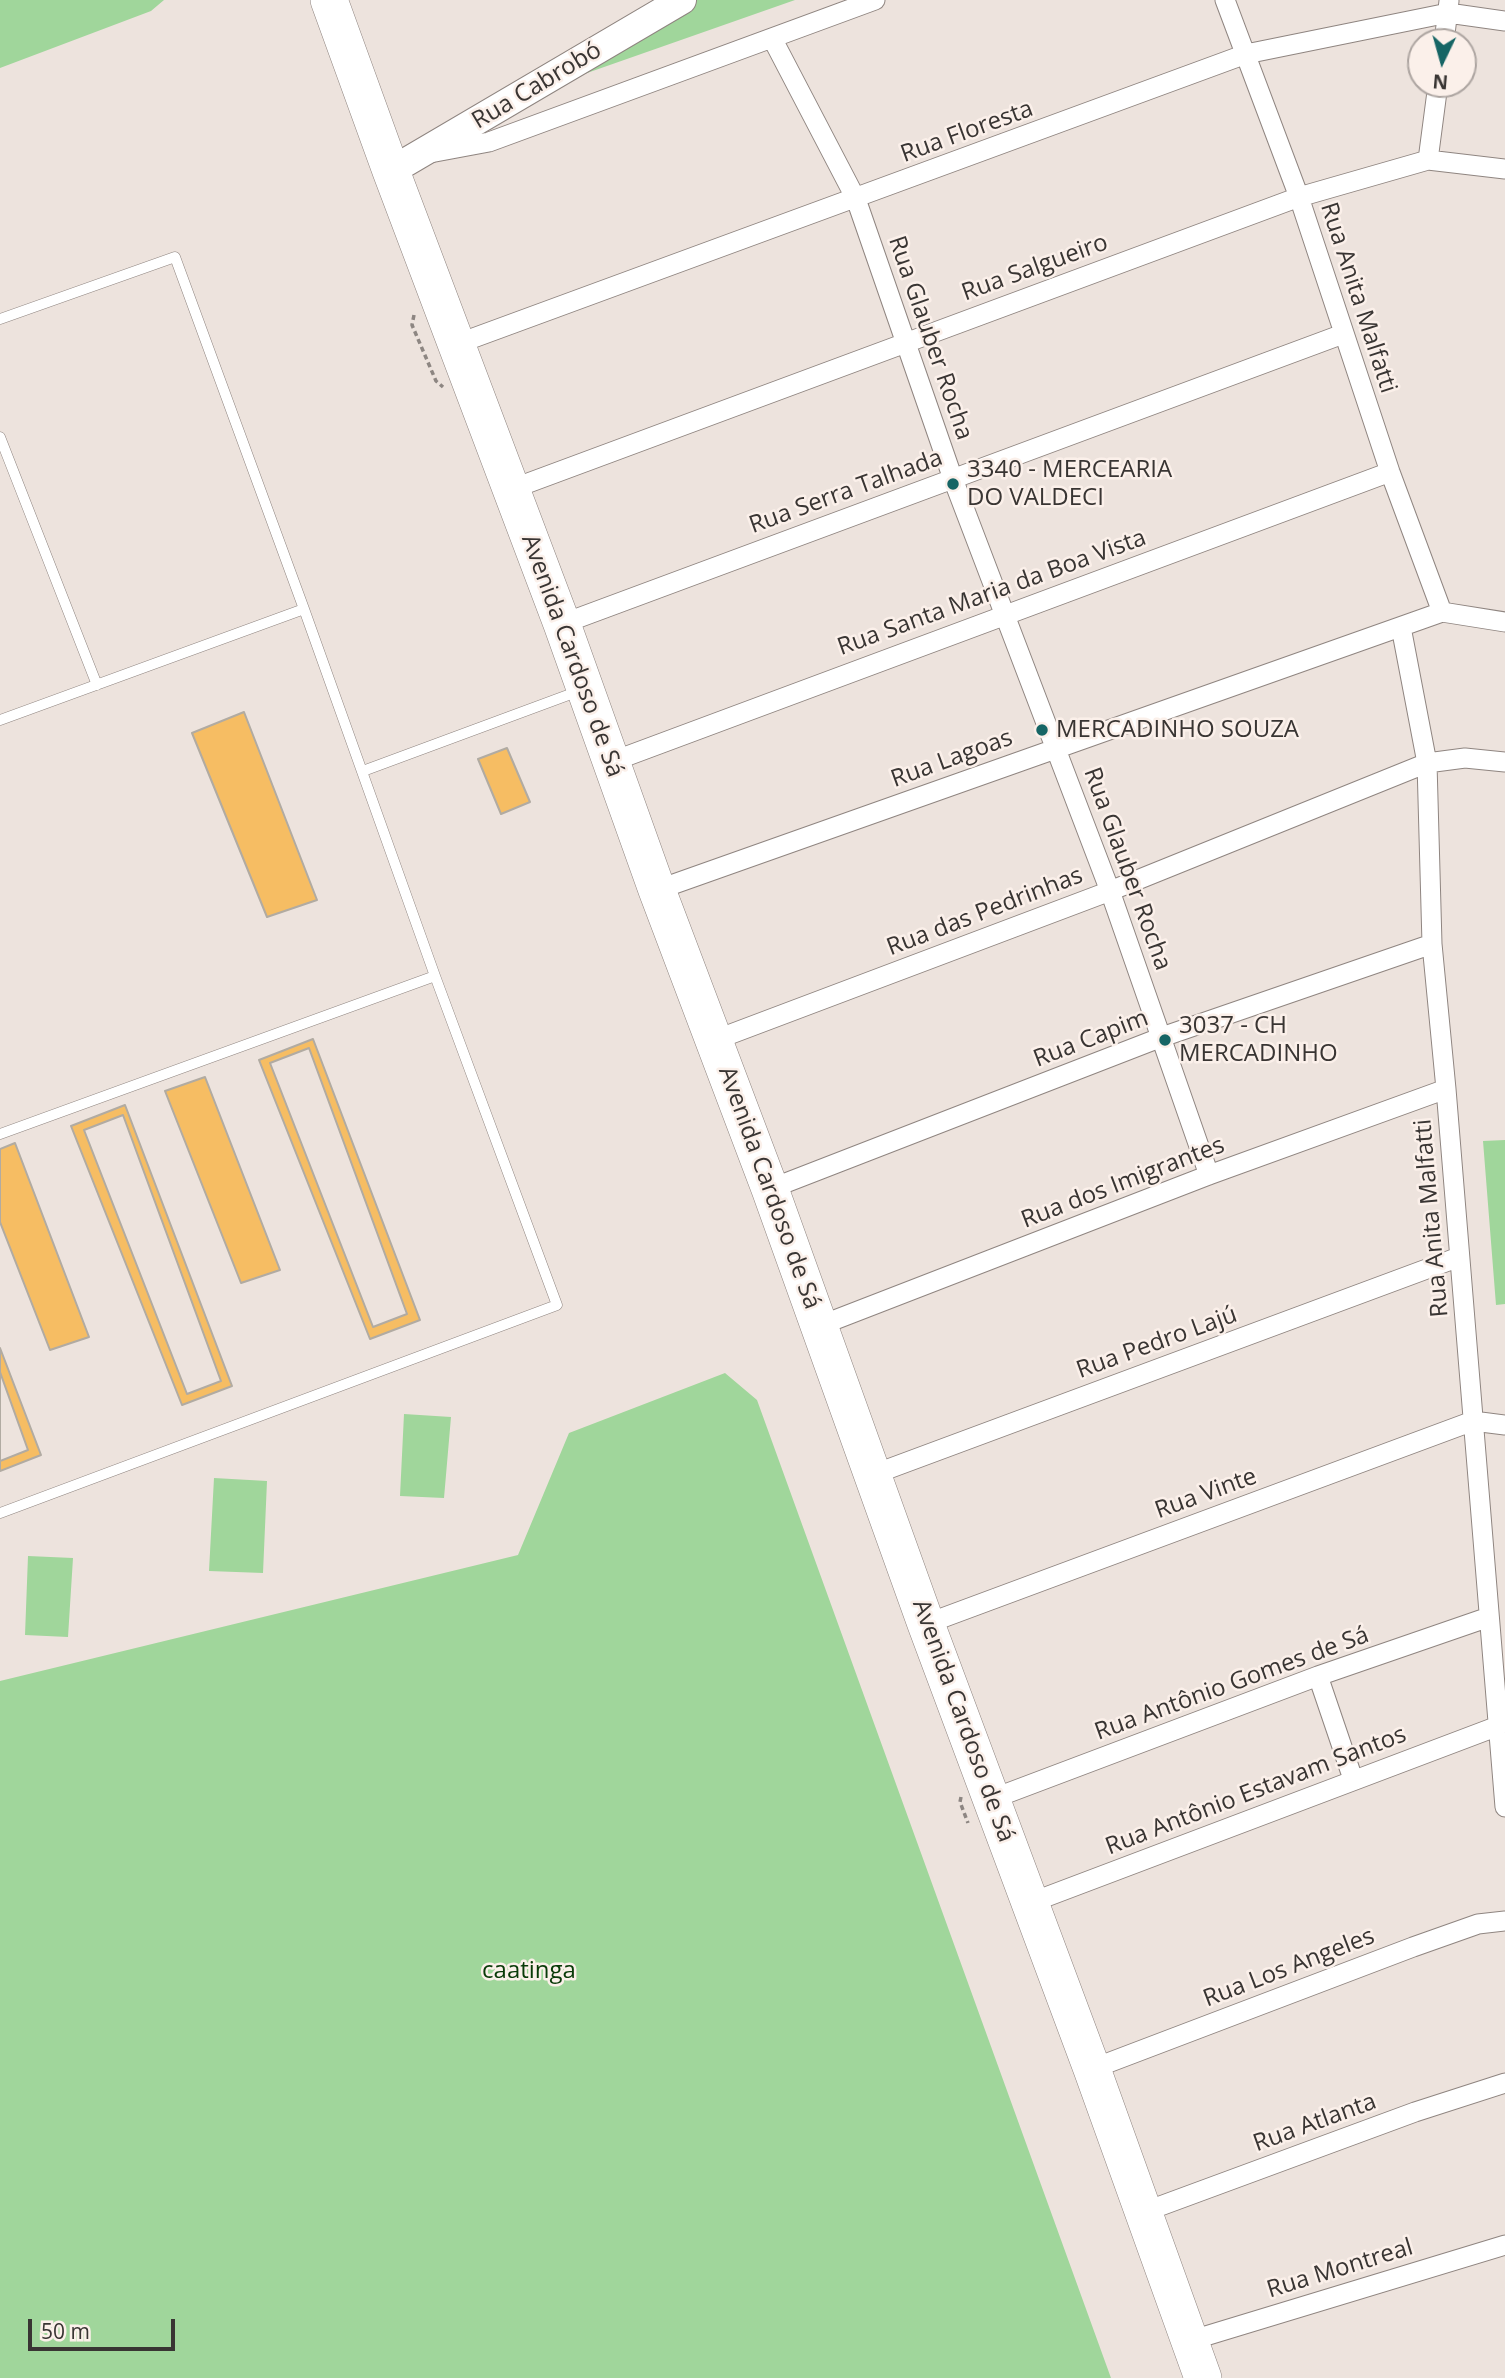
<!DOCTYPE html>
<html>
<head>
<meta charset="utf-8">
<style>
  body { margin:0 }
  #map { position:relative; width:1505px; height:2378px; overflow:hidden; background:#ede3dd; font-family:"Open Sans",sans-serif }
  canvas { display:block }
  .north { position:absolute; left:1407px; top:28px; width:70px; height:70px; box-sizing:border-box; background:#fbf0ea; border:2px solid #ada5a1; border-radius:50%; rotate:185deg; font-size:19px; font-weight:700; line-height:28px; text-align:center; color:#393533 }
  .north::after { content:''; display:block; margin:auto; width:24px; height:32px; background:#166565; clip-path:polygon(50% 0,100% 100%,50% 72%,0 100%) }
  .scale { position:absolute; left:28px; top:2319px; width:147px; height:32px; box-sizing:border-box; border:4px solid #393533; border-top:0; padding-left:9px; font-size:21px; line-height:24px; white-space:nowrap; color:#393533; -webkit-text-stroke:5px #fbf0ea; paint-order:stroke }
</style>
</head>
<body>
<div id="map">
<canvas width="1505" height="2378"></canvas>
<div class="north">N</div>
<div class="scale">50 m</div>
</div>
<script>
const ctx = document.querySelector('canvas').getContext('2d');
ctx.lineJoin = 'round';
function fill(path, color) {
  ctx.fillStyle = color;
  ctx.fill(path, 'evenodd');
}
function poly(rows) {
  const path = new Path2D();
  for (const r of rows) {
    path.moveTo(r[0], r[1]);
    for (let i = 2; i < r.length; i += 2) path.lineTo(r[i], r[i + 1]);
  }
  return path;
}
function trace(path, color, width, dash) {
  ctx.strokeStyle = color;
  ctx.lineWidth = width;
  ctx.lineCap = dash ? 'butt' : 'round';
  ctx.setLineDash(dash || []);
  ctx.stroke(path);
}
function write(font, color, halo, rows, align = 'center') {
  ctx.font = font + ' "Open Sans",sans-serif';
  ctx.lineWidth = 5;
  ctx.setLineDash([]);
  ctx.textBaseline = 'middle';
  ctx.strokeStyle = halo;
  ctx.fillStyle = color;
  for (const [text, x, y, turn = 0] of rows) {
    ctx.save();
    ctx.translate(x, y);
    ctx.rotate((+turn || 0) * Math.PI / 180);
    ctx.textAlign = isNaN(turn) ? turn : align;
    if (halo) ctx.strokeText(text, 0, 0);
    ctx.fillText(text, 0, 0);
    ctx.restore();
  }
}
fill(poly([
  [0,0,164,0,151,11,0,68],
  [697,0,795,0,530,93],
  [1505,1140,1505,1304,1496,1305,1483,1141],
  [725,1373,757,1400,1111,2378,0,2378,0,1681,518,1555,569,1433],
  [404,1414,451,1417,444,1498,400,1496],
  [214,1478,267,1481,263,1573,209,1571],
  [28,1556,73,1558,68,1637,25,1635]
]), '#a0d69b');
const building = poly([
  [244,712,317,900,267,917,192,733,244,712],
  [507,748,530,802,501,814,478,759,507,748],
  [313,1039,420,1320,370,1339,259,1060,313,1039],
  [309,1048,407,1314,373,1327,270,1063,309,1048],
  [205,1077,280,1270,241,1283,165,1091,205,1077],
  [125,1105,232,1386,182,1405,71,1126,125,1105],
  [123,1115,221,1381,187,1394,84,1130,123,1115],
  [15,1143,89,1337,50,1350,0,1222,0,1149,15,1143],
  [0,1348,41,1455,0,1471,0,1348],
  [0,1372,28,1450,0,1461,0,1372]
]);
fill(building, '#f6bd63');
trace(building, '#b1aba2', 2);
const lane = poly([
  [0,319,175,257,304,609,435,976,557,1305,0,1513],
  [0,437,97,685],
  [0,720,304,609],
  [363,771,579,691],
  [0,1134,435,976]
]);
const street = poly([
  [1225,0,1299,197,1390,472,1442,612],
  [772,38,856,199,953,479,1110,891,1209,1175],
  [1444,42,1449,1],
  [430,153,489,142,875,0],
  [1428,160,1438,84],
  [457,344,1246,54,1448,13,1505,21],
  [512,489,1299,197,1428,160,1505,169],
  [562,624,1343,334],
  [1401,627,1427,763,1432,944,1446,1089,1505,1807],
  [611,762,1390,472],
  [657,890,1442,612,1505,622],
  [715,1040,1110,891,1427,763,1465,758,1505,762],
  [770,1189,1162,1037,1432,944],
  [819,1326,1209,1175,1446,1089],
  [872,1475,1459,1257],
  [926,1624,1473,1421,1505,1425],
  [1318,1676,1353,1779],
  [992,1799,1318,1676,1489,1617],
  [1030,1903,1498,1726],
  [1092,2069,1413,1947,1478,1924,1505,1921],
  [1144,2212,1415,2112,1505,2083],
  [1189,2341,1505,2245]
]);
const secondary = poly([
  [391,171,682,0]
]);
const highway = poly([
  [329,0,391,171,562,624,657,890,770,1189,926,1624,1092,2069,1203,2378]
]);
trace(lane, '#8f8580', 11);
trace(street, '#8f8580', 21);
trace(secondary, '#8f8580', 30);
trace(highway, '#8f8580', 38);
trace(poly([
  [414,315,412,325,436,381,443,387],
  [961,1797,960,1802,968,1823]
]), '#8d8682', 3.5, [5, 3.5]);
trace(lane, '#fff', 10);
trace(street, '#fff', 19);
trace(secondary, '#fff', 28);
trace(highway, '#fff', 37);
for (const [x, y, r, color] of [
  [953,484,7,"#166565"],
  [1042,730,7,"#166565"],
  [1165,1040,7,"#166565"]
]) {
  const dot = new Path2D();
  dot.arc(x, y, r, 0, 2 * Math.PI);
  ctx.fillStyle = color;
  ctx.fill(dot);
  trace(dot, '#fbf0ea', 2.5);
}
write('24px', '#393533', '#fbf0ea', [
  ["Rua Cabrobó",537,86,-31],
  ["Rua Floresta",967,132,-20],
  ["Rua Salgueiro",1035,268,-20],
  ["Rua Anita Malfatti",1358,298,72],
  ["Rua Glauber Rocha",930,338,71],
  ["Rua Serra Talhada",846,492,-20],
  ["Rua Santa Maria da Boa Vista",992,593,-20],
  ["Avenida Cardoso de Sá",572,656,70],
  ["Rua Lagoas",952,759,-20],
  ["Rua Glauber Rocha",1127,869,70],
  ["Rua das Pedrinhas",985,912,-21],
  ["Rua Capim",1091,1039,-21],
  ["Rua dos Imigrantes",1123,1183,-21],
  ["Avenida Cardoso de Sá",769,1188,70],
  ["Rua Anita Malfatti",1432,1218,-95],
  ["Rua Pedro Lajú",1157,1343,-20],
  ["Rua Vinte",1206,1494,-20],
  ["Rua Antônio Gomes de Sá",1232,1684,-20],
  ["Avenida Cardoso de Sá",963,1721,70],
  ["Rua Antônio Estavam Santos",1256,1791,-21],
  ["Rua Los Angeles",1289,1968,-21],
  ["Rua Atlanta",1315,2123,-20],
  ["Rua Montreal",1340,2269,-17]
]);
write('24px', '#393533', '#fbf0ea', [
  ["3340 - MERCEARIA",967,470],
  ["DO VALDECI",967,498],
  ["MERCADINHO SOUZA",1056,730],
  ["3037 - CH",1179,1026],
  ["MERCADINHO",1179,1054]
], 'left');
write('24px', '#093b08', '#fbf0ea', [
  ["caatinga",529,1971]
]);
</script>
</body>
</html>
